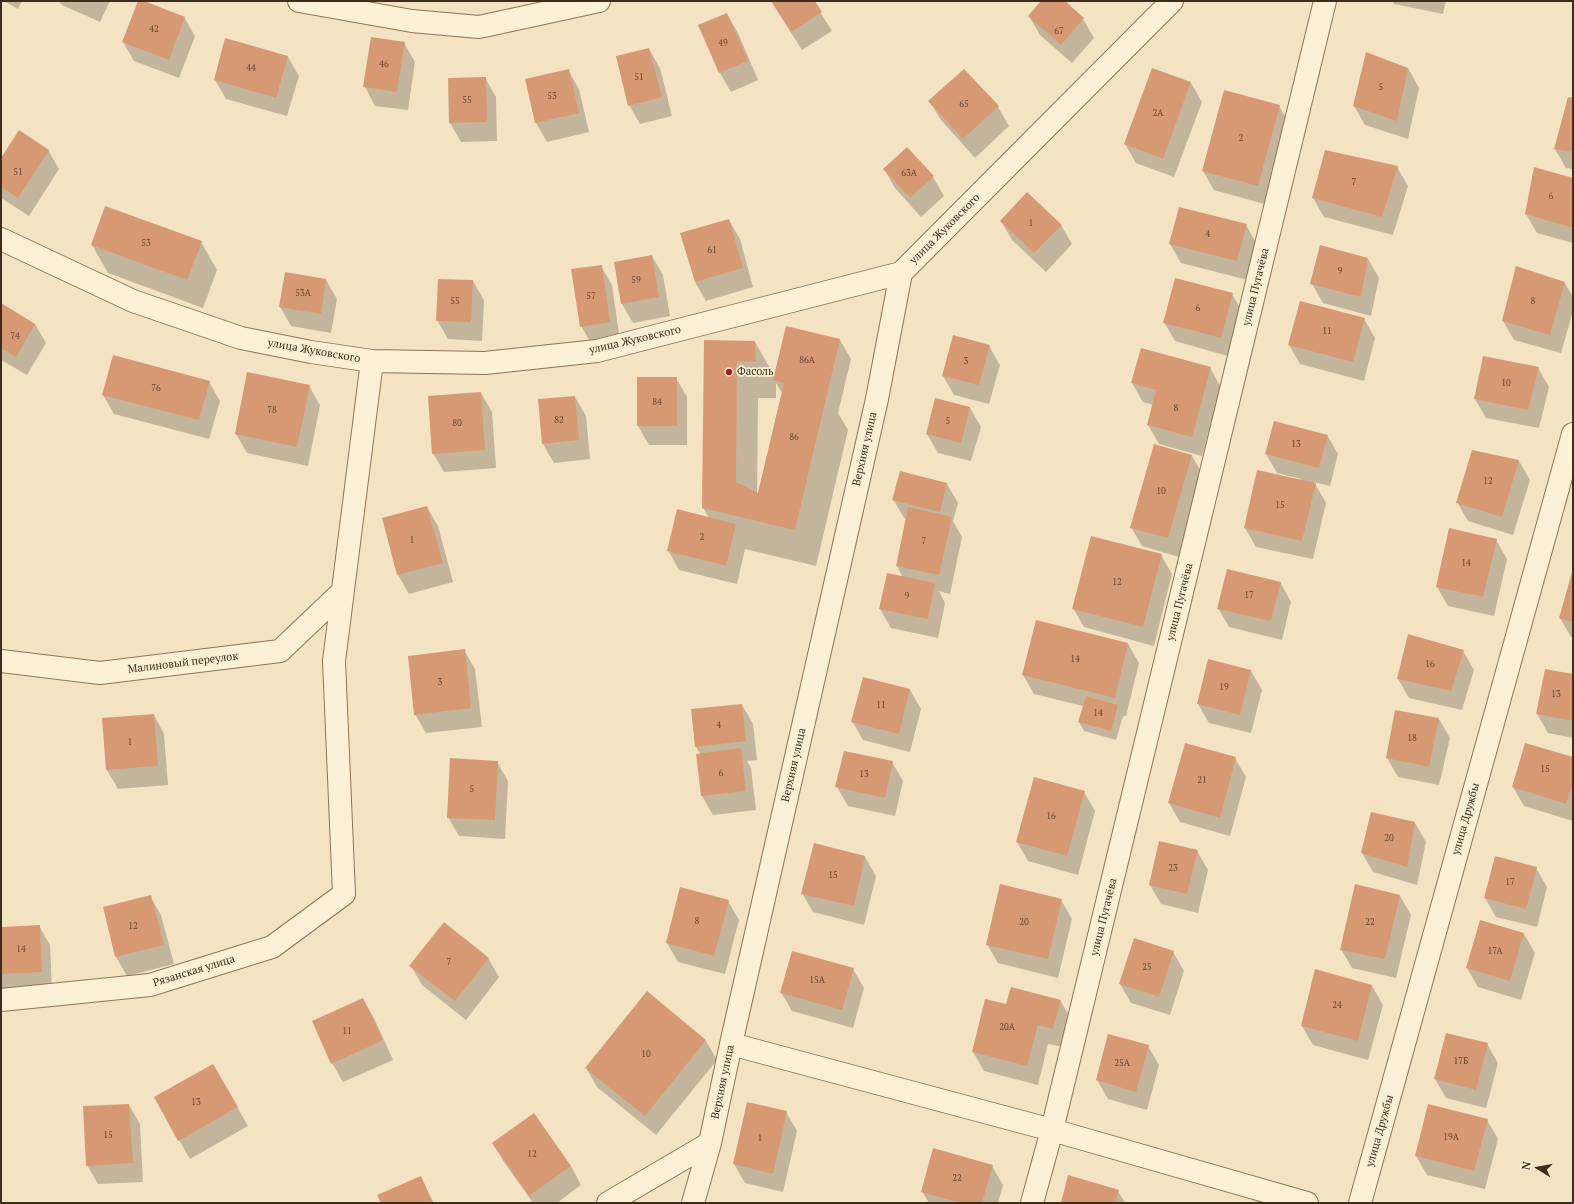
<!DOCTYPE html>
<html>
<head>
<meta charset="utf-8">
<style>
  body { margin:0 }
  #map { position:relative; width:1574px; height:1204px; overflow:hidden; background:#f3e3c3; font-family:"PT Serif",serif }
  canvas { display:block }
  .frame { position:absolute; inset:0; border:2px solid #3e2c1d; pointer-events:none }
  .north { position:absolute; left:1518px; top:1148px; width:40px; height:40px; -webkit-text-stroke:3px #f9edd3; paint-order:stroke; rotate:281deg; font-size:11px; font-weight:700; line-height:16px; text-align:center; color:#3e2c1d }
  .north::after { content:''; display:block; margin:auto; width:14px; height:18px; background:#3e2c1d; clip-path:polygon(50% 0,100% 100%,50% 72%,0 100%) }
</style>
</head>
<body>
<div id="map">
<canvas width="1574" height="1204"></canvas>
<div class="frame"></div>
<div class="north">N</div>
</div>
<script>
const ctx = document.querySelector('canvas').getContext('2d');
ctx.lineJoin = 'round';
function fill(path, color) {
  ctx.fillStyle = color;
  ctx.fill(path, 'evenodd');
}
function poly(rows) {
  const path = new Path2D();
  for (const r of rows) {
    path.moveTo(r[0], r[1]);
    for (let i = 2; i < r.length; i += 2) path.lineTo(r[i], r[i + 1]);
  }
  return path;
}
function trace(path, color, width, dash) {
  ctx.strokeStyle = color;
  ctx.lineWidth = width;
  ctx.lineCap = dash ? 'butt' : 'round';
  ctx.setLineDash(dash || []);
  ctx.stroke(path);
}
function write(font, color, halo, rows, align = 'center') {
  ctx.font = font + ' "PT Serif",serif';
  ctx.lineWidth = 3.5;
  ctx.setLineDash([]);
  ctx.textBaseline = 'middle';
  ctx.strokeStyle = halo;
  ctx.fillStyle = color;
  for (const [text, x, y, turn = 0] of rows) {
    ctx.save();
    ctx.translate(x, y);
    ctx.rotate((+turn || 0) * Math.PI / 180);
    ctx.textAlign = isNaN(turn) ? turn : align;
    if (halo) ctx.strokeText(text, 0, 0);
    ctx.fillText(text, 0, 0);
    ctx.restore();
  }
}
fill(poly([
  [4,1,22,1,18,9],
  [59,1,110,1,100,22,62,5],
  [139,1,184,17,195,36,179,78,134,61,123,42],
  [341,1,374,1,374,3],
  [771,1,813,1,832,31,802,50],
  [1042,1,1064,1,1083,19,1094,38,1072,63,1040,35,1029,16],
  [1392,1,1446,1,1443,14,1394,4],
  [727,14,738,33,758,80,731,92,720,73,700,25],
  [404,43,415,62,408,110,375,106,365,87],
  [649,49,660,68,672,116,640,124,629,105],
  [288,57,299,76,287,116,226,99,215,80],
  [1408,68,1419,88,1408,139,1365,125,1354,106],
  [568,70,579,89,589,132,547,142,536,123],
  [964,70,998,107,1009,126,975,158,941,120,930,102],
  [485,78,496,97,497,141,461,142,450,123],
  [1191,83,1202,102,1174,177,1136,163,1125,144],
  [1573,99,1573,169,1566,168,1555,149],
  [1279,106,1290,125,1268,205,1214,190,1203,171],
  [907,149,933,177,944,196,921,217,895,188,884,169],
  [48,150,59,169,29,216,1,198,1,159],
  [1397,167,1408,186,1393,235,1324,217,1313,198],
  [1535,168,1573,179,1573,243,1537,233,1526,214],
  [729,220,740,239,753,287,706,301,695,282],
  [1001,221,1061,225,1072,244,1046,272,1012,240],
  [1246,225,1257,244,1248,280,1181,263,1170,244],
  [201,242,217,270,203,308,108,273,92,245],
  [652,256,663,275,670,316,633,323,622,304],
  [1368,259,1379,278,1371,316,1323,303,1312,284],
  [601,266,612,285,620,341,592,345,581,326],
  [326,280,337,299,331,333,291,326,280,307],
  [473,281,484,300,482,341,448,339,437,320],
  [1565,283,1573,297,1573,311,1561,353,1514,340,1503,321],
  [1232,294,1243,313,1231,357,1175,341,1164,322],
  [1,304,35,324,46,343,27,375,1,360],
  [1364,319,1375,338,1364,381,1300,364,1289,345],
  [840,340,851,359,838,413,848,430,816,566,745,549,737,584,679,570,668,550,709,518,703,508,705,341,755,342,775,377],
  [776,383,782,393,757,497,758,398,776,398],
  [989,346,1000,365,989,404,954,395,943,376],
  [1210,368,1221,387,1202,456,1159,444,1148,425,1153,405,1143,402,1132,383],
  [1538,368,1549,387,1539,428,1486,418,1475,399],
  [248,374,309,386,320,405,308,466,247,453,236,434],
  [676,378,687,397,687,445,649,445,638,426],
  [209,382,220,401,209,439,114,414,103,395],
  [481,393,492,412,496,468,444,472,433,453],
  [575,397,586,416,590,459,554,463,543,444],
  [970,408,981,427,971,461,938,453,927,434],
  [1327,435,1338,454,1330,486,1314,482,1326,503,1313,559,1256,547,1245,528,1301,479,1277,473,1266,454],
  [1472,451,1519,461,1530,480,1513,535,1468,521,1457,502],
  [1192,456,1203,475,1179,557,1142,546,1131,527],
  [947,484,958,503,953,521,962,537,950,594,939,591,945,603,938,638,891,628,880,609,903,578,897,566,907,519,904,518,893,499],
  [427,507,438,526,453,582,409,594,398,575,383,518],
  [1496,540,1507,559,1494,616,1448,606,1437,587],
  [1161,555,1172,574,1154,646,1084,627,1073,608],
  [1573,571,1573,638,1571,637,1560,618],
  [1280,582,1291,602,1282,640,1229,627,1218,608],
  [1128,644,1139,663,1126,716,1123,716,1116,740,1084,731,1079,722,1083,706,1034,694,1023,675],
  [464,650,475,669,482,727,426,733,415,714],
  [1463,651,1474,670,1462,710,1409,698,1398,679],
  [1251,671,1262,690,1251,733,1209,723,1198,704],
  [1573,675,1573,738,1548,733,1537,714],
  [910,690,921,709,910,752,863,740,852,721],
  [742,705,753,724,757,760,747,761,751,768,756,810,713,815,702,796,698,755,700,754,696,747],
  [154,715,164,734,168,785,118,789,107,770,103,719],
  [1439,719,1450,738,1439,785,1398,777,1387,758],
  [1235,758,1246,777,1230,836,1180,822,1169,803],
  [1573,758,1573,821,1524,806,1513,787],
  [497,762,508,781,505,839,459,836,448,817],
  [892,762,903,781,895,816,848,806,837,787],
  [1084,792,1095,811,1078,875,1028,861,1017,842],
  [1415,823,1426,842,1417,885,1373,872,1362,853],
  [814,844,865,857,876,876,864,925,813,912,802,893],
  [1197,851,1208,870,1198,913,1161,904,1150,885],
  [1536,868,1547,887,1537,927,1496,917,1485,898],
  [150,896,161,915,174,964,127,976,116,957,104,908],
  [1400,896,1411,915,1396,978,1352,968,1341,949],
  [1061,900,1072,919,1058,978,998,963,987,944],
  [728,901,739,920,725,974,678,962,667,943],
  [39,926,50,945,52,990,1,993,1,928],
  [1524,934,1535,953,1521,1000,1478,987,1467,968],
  [1173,952,1184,971,1170,1015,1131,1003,1120,984],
  [488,958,499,977,466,1020,422,985,411,966],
  [853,969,864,988,853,1028,792,1011,781,992],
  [1372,986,1383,1005,1368,1060,1313,1045,1302,1026],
  [647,993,706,1041,717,1060,656,1135,597,1087,586,1068],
  [363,999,374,1018,393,1060,343,1082,332,1063],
  [1060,1000,1071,1019,1064,1047,1048,1044,1038,1085,984,1071,973,1052],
  [1109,1035,1148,1046,1159,1065,1147,1110,1108,1099,1097,1080],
  [1487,1044,1498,1063,1486,1108,1446,1098,1435,1079],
  [224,1084,248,1126,190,1159,179,1140],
  [748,1103,786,1112,797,1131,783,1192,745,1183,734,1164],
  [129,1105,140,1124,143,1182,98,1184,87,1165],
  [1487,1120,1498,1139,1485,1189,1427,1175,1416,1156],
  [493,1144,571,1166,581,1185,557,1203,533,1203,504,1162],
  [992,1166,1003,1185,998,1203,929,1203,922,1191],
  [420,1177,434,1203,382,1203],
  [1118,1191,1125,1203,1062,1203]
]), '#0003');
fill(poly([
  [138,1,144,1,185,17,169,60,122,42],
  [771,1,815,1,822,12,791,32],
  [1041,1,1065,1,1084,18,1061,45,1028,16],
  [727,13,748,61,719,73,698,25],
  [371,37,405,42,397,92,363,87],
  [225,38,288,56,276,98,214,80],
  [649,48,662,97,628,106,616,56],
  [1366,52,1408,68,1397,121,1353,106],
  [1152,68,1191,82,1163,159,1124,144],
  [569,69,579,113,535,123,525,79],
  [964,69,999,106,963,139,928,101],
  [486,77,487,122,449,123,448,78],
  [1224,90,1280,105,1258,186,1202,171],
  [1568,97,1573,98,1573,152,1554,149],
  [19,130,49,150,18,198,1,187,1,158],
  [907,147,934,176,910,198,883,169],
  [1325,150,1398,166,1382,217,1312,198],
  [1534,167,1573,178,1573,228,1525,214],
  [1027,192,1062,225,1034,253,1000,221],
  [105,206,202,241,187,280,91,245],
  [1179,207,1247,224,1237,261,1169,244],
  [729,219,743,268,695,282,680,233],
  [1320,245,1368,258,1361,297,1310,284],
  [652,255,659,297,621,304,614,262],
  [602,265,610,322,580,327,571,269],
  [1516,266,1565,282,1550,335,1502,321],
  [285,272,326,279,321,314,279,307],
  [1175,278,1233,293,1221,338,1163,323],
  [438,279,473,280,471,322,436,321],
  [1300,301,1365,318,1353,362,1288,345],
  [1,303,35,324,16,357,1,348],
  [786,326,840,339,795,530,702,508,704,340,755,341,756,362,737,361,736,482,758,493,784,383,773,380],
  [953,335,990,345,979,385,942,376],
  [1141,348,1211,367,1192,437,1147,425,1156,390,1131,383],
  [113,355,210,381,199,420,102,395],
  [1483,356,1539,367,1528,410,1474,399],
  [247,372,310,385,297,447,235,434],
  [637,377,677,377,677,426,637,426],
  [481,392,485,450,432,454,428,396],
  [575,396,579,440,542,444,538,399],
  [935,398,970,407,961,443,926,434],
  [1274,421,1328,435,1319,468,1265,454],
  [1154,444,1192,455,1168,538,1130,528],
  [1472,450,1519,460,1502,517,1456,503],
  [1257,470,1316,483,1302,541,1244,528],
  [900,471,947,483,940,512,892,500],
  [427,506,443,563,397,575,382,518],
  [908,507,952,517,939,575,896,566],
  [677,509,736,524,726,566,667,551],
  [1449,528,1497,539,1483,597,1436,587],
  [1091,536,1162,554,1143,627,1072,609],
  [1227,569,1281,582,1271,621,1217,609],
  [1573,569,1573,622,1559,618],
  [887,573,935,583,928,619,879,609],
  [1036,620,1128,643,1115,698,1022,675],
  [1408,634,1464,650,1451,691,1397,679],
  [465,649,471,708,414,715,408,656],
  [1208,659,1251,670,1240,715,1197,704],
  [1545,669,1573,674,1573,721,1536,714],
  [863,677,910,689,899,734,851,722],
  [1086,696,1118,705,1111,731,1078,722],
  [742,704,746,741,695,747,691,709],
  [1395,710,1439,718,1429,767,1386,758],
  [154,714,158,766,106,770,102,718],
  [1185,743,1236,757,1220,818,1168,803],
  [1525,743,1573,757,1573,782,1566,804,1512,787],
  [741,748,746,791,701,796,696,754],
  [844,751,893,761,885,798,835,787],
  [450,758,498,761,495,820,447,818],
  [1034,777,1085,791,1067,856,1016,842],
  [1371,812,1415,822,1407,867,1361,853],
  [1159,841,1198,850,1187,894,1149,885],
  [814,843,865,856,854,906,801,894],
  [1495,856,1537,867,1526,909,1484,898],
  [1000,884,1062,899,1048,959,986,945],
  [1355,884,1400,895,1385,959,1340,950],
  [680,887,729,900,714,956,666,943],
  [151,895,164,945,115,957,103,907],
  [1480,920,1524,933,1510,981,1466,968],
  [444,922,489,958,455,1001,409,966],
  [40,925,42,972,1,974,1,927],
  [1134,938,1174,951,1159,997,1119,984],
  [792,951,854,968,842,1010,780,993],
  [1315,969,1372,985,1358,1041,1301,1026],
  [1011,987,1061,1000,1053,1029,1038,1025,1027,1066,972,1052,985,999,1006,1004],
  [647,991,706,1040,645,1116,585,1068],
  [363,998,383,1040,331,1064,312,1021],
  [1446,1033,1488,1043,1476,1090,1434,1079],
  [1108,1034,1149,1045,1136,1092,1096,1080],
  [213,1064,238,1107,178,1141,154,1097],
  [747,1102,787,1111,773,1174,733,1164],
  [129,1104,133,1163,86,1166,83,1106],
  [1428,1104,1488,1119,1474,1171,1415,1156],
  [534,1113,571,1166,529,1196,492,1143],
  [933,1148,993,1165,982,1203,961,1203,921,1192],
  [1068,1175,1119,1190,1115,1203,1061,1203],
  [421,1176,433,1203,381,1203,377,1195]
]), '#d69974');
const minor = poly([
  [299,1,412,21,479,27,599,1],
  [1,239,133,301,241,338,311,352,372,361,485,363,597,351,901,273,1172,1],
  [1,661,100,673,280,651,342,592],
  [1,1000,150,985,272,947,344,894,334,661,372,361],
  [731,1044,1052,1130,1307,1203],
  [608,1203,710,1143,731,1044,877,399,901,273],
  [693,1203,710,1143],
  [1032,1203,1052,1130,1325,1],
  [1360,1203,1573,434]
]);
trace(minor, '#907357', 24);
trace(minor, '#fcf0d7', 22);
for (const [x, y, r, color] of [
  [729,372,4,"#a62026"]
]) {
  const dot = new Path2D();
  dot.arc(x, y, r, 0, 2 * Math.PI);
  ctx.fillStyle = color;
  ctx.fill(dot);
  trace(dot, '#f9edd3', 1.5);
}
write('9px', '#644733', null, [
  ["42",154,29],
  ["67",1059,31],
  ["49",723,43],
  ["46",384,64],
  ["44",251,68],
  ["51",639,77],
  ["5",1381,87],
  ["53",552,96],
  ["55",467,100],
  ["65",964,104],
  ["2А",1158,113],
  ["2",1241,138],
  ["51",18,172],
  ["63А",909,173],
  ["7",1354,182],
  ["6",1551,196],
  ["1",1031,223],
  ["4",1208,234],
  ["53",146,243],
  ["61",712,250],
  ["9",1340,271],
  ["59",636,280],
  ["53А",303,293],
  ["57",591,296],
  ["55",455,301],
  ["8",1533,301],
  ["6",1198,308],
  ["11",1327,331],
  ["74",15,336],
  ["86А",807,360],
  ["3",966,361],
  ["10",1506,383],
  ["76",156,388],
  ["84",657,402],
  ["8",1176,408],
  ["78",272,410],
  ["82",559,420],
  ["5",948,421],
  ["80",457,423],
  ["86",794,437],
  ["13",1296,444],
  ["12",1488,481],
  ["10",1161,491],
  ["15",1280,505],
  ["2",702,537],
  ["1",412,540],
  ["7",924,541],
  ["14",1466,563],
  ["12",1117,582],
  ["17",1249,595],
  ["9",907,596],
  ["14",1075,659],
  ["16",1430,664],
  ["3",440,682],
  ["19",1224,687],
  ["13",1556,694],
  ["11",881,705],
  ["14",1098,713],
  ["4",719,725],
  ["18",1412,738],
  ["1",130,742],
  ["15",1545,769],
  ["6",721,773],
  ["13",864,774],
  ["21",1202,780],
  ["5",472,789],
  ["16",1051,816],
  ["20",1389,838],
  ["23",1173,868],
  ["15",833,875],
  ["17",1510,882],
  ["8",697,921],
  ["20",1024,922],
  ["22",1370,922],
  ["12",133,926],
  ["14",21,949],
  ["17А",1495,951],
  ["7",449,962],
  ["25",1147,967],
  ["15А",817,980],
  ["24",1337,1005],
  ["20А",1007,1027],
  ["11",347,1031],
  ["10",646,1054],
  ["17Б",1461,1061],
  ["25А",1122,1063],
  ["13",196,1102],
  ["15",108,1135],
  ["19А",1451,1137],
  ["1",760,1138],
  ["12",532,1154],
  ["22",957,1178]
]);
write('11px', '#3e2c1d', '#f9edd3', [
  ["улица Жуковского",945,229,-45],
  ["улица Пугачёва",1256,287,-76],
  ["улица Жуковского",635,340,-13],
  ["улица Жуковского",314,351,10],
  ["Верхняя улица",865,449,-77],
  ["улица Пугачёва",1180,602,-76],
  ["Малиновый переулок",183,663,-7],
  ["Верхняя улица",794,765,-77],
  ["улица Дружбы",1466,819,-74],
  ["улица Пугачёва",1104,917,-76],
  ["Рязанская улица",194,971,-17],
  ["Верхняя улица",723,1082,-78],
  ["улица Дружбы",1380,1131,-74]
]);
write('11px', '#3e2c1d', '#f9edd3', [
  ["Фасоль",737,372]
], 'left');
</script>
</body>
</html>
